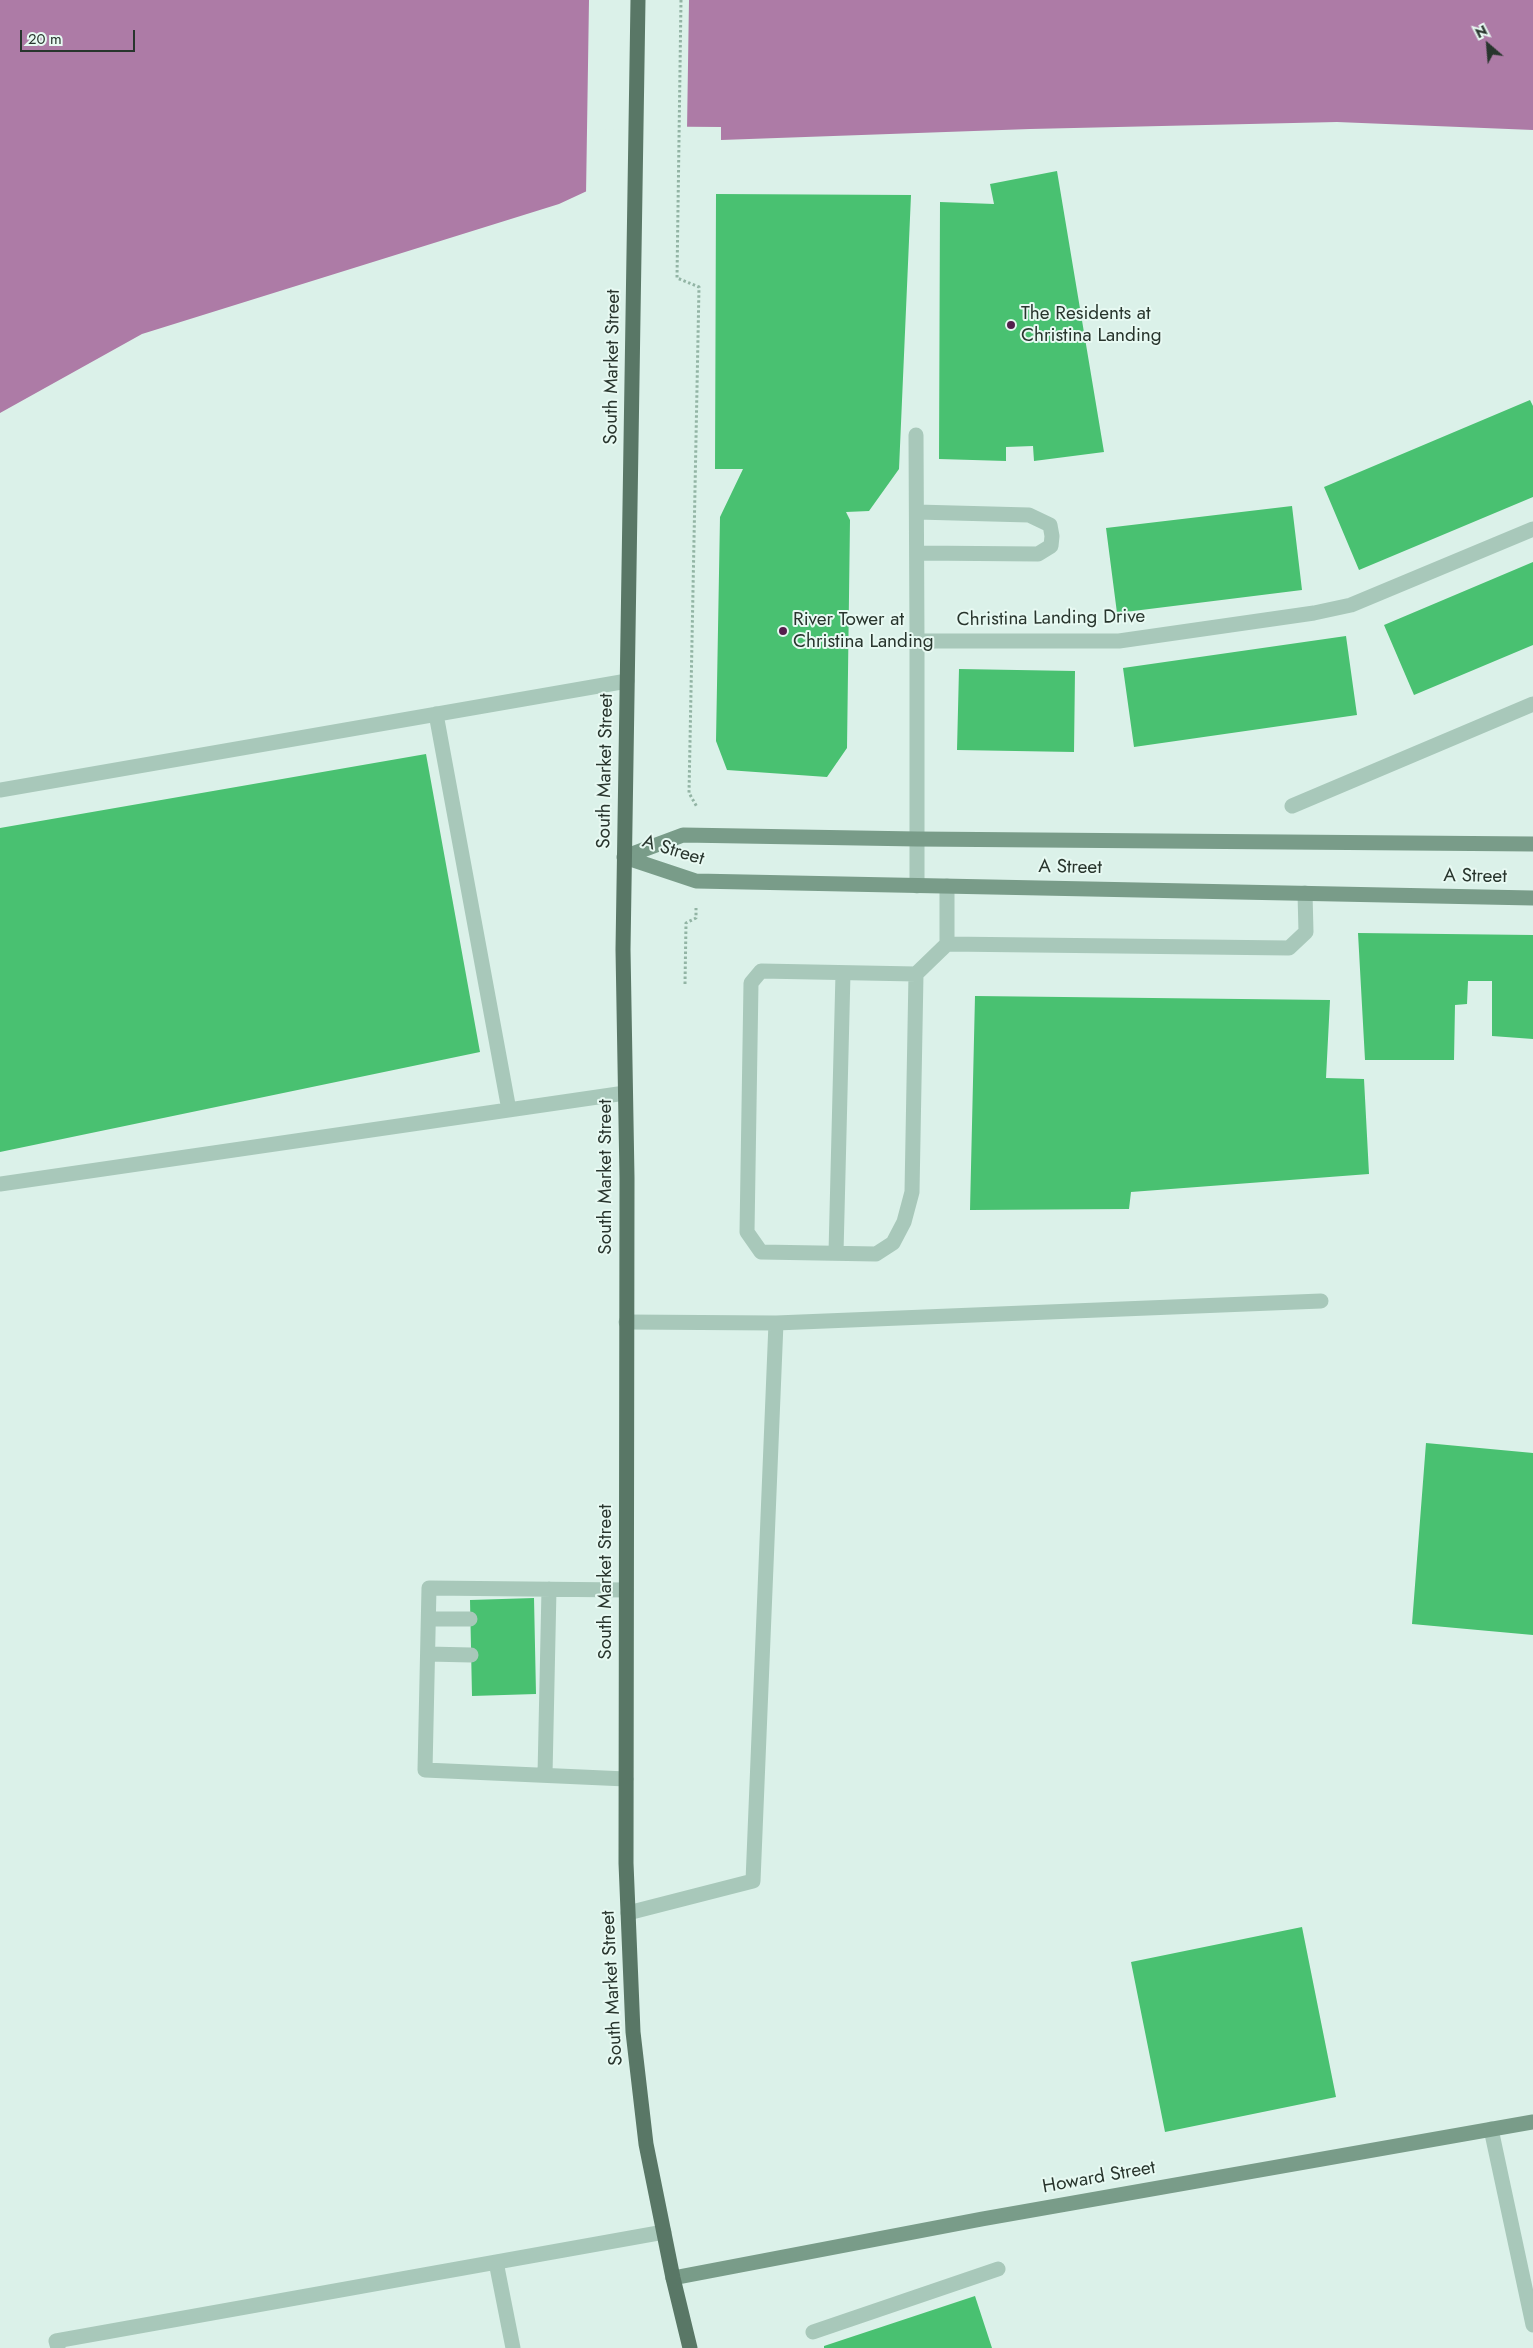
<!DOCTYPE html>
<html>
<head>
<meta charset="utf-8">
<style>
  body { margin:0 }
  #map { position:relative; width:1533px; height:2348px; overflow:hidden; background:#dbf1e9; font-family:Jost,sans-serif }
  canvas { display:block }
  .north { position:absolute; left:1463px; top:20px; width:50px; height:50px; -webkit-text-stroke:4px #e7f9f2; paint-order:stroke; rotate:333deg; font-size:14px; font-weight:700; line-height:20px; text-align:center; color:#28352d }
  .north::after { content:''; display:block; margin:auto; width:18px; height:22px; background:#28352d; clip-path:polygon(50% 0,100% 100%,50% 72%,0 100%) }
  .scale { position:absolute; left:20px; top:30px; width:115px; height:22px; box-sizing:border-box; border:2px solid #28352d; border-top:0; padding-left:6px; font-size:15px; line-height:18px; white-space:nowrap; color:#28352d; -webkit-text-stroke:4px #e7f9f2; paint-order:stroke }
</style>
</head>
<body>
<div id="map">
<canvas width="1533" height="2348"></canvas>
<div class="north">N</div>
<div class="scale">20 m</div>
</div>
<script>
const ctx = document.querySelector('canvas').getContext('2d');
ctx.lineJoin = 'round';
function fill(path, color) {
  ctx.fillStyle = color;
  ctx.fill(path, 'evenodd');
}
function poly(rows) {
  const path = new Path2D();
  for (const r of rows) {
    path.moveTo(r[0], r[1]);
    for (let i = 2; i < r.length; i += 2) path.lineTo(r[i], r[i + 1]);
  }
  return path;
}
function trace(path, color, width, dash) {
  ctx.strokeStyle = color;
  ctx.lineWidth = width;
  ctx.lineCap = dash ? 'butt' : 'round';
  ctx.setLineDash(dash || []);
  ctx.stroke(path);
}
function write(font, color, halo, rows, align = 'center') {
  ctx.font = font + ' Jost,sans-serif';
  ctx.lineWidth = 4;
  ctx.setLineDash([]);
  ctx.textBaseline = 'middle';
  ctx.strokeStyle = halo;
  ctx.fillStyle = color;
  for (const [text, x, y, turn = 0] of rows) {
    ctx.save();
    ctx.translate(x, y);
    ctx.rotate((+turn || 0) * Math.PI / 180);
    ctx.textAlign = isNaN(turn) ? turn : align;
    if (halo) ctx.strokeText(text, 0, 0);
    ctx.fillText(text, 0, 0);
    ctx.restore();
  }
}
fill(poly([
  [0,0,1533,0,1533,130,1337,122,1030,129,721,140,721,127,591,126,587,191,559,204,142,334,0,413]
]), '#ad7ba6');
fill(poly([
  [589,0,689,0,687,130,593,129,590,192,586,195]
]), '#dbf1e9');
fill(poly([
  [1057,171,1104,452,1034,461,1033,446,1006,447,1006,461,939,459,940,202,994,204,990,184],
  [716,194,911,195,899,469,869,511,846,512,850,520,847,748,827,777,727,770,716,741,720,517,743,469,715,469],
  [1530,400,1533,406,1533,497,1359,570,1324,487],
  [1292,506,1302,590,1117,613,1106,528],
  [1533,562,1533,645,1414,695,1384,625],
  [1346,636,1357,715,1134,747,1123,668],
  [959,669,1075,671,1074,752,957,750],
  [426,754,480,1052,0,1152,0,828],
  [1358,933,1533,935,1533,1039,1492,1036,1492,981,1468,981,1467,1004,1455,1005,1454,1060,1365,1060],
  [975,996,1330,1000,1326,1078,1364,1079,1369,1174,1131,1192,1129,1209,970,1210],
  [1426,1443,1533,1453,1533,1635,1412,1624],
  [534,1598,536,1694,472,1696,470,1600],
  [1302,1927,1336,2097,1165,2132,1131,1962],
  [975,2296,992,2348,824,2348,824,2346]
]), '#49c171');
trace(poly([
  [681,0,677,278,699,287,689,793,697,807],
  [685,984,686,923,696,918,696,908]
]), '#92b4a4', 3, [2.5, 2.5]);
trace(poly([
  [916,435,917,641],
  [917,512,1029,515,1050,525,1052,536,1051,546,1038,554,917,553],
  [436,714,509,1110],
  [0,790,627,681],
  [1292,806,1533,704],
  [947,944,1289,948,1306,932,1305,893],
  [916,974,761,971,751,983,747,1232,761,1252,876,1254,893,1243,904,1222,912,1192,916,974,947,944,947,886],
  [0,1184,625,1093],
  [836,1253,843,973],
  [626,1322,776,1323,753,1881,628,1913],
  [776,1323,1321,1301],
  [429,1619,470,1619],
  [428,1654,471,1655],
  [545,1775,549,1589],
  [626,1779,425,1770,429,1588,626,1590],
  [1491,2129,1533,2325],
  [496,2262,513,2348],
  [813,2332,998,2269],
  [58,2348,56,2341,664,2232]
]), '#a8c8ba', 15);
trace(poly([
  [917,886,917,641,1119,641,1314,613,1351,605,1533,529]
]), '#a8c8ba', 15);
trace(poly([
  [624,857,696,881,1533,898],
  [624,857,683,835,917,839,1533,844],
  [673,2278,982,2219,1533,2122]
]), '#799c89', 15);
trace(poly([
  [638,0,623,949,627,1178,626,1863,633,2032,646,2144,673,2278,690,2348]
]), '#597766', 15);
for (const [x, y, r, color] of [
  [1011,325,5,"#551f4d"],
  [783,631,5,"#551f4d"]
]) {
  const dot = new Path2D();
  dot.arc(x, y, r, 0, 2 * Math.PI);
  ctx.fillStyle = color;
  ctx.fill(dot);
  trace(dot, '#e7f9f2', 2);
}
write('19px', '#28352d', '#e7f9f2', [
  ["The Residents at",1021,314],
  ["Christina Landing",1021,336],
  ["River Tower at",793,620],
  ["Christina Landing",793,642]
], 'left');
write('19px', '#28352d', '#e7f9f2', [
  ["South Market Street",613,367,-89],
  ["Christina Landing Drive",1051,619,-1],
  ["South Market Street",606,771,-89],
  ["A Street",673,851,17],
  ["A Street",1070,868,1],
  ["A Street",1475,877,1],
  ["South Market Street",606,1177,-90],
  ["South Market Street",606,1582,-90],
  ["South Market Street",613,1988,-93],
  ["Howard Street",1099,2178,-10]
]);
</script>
</body>
</html>
